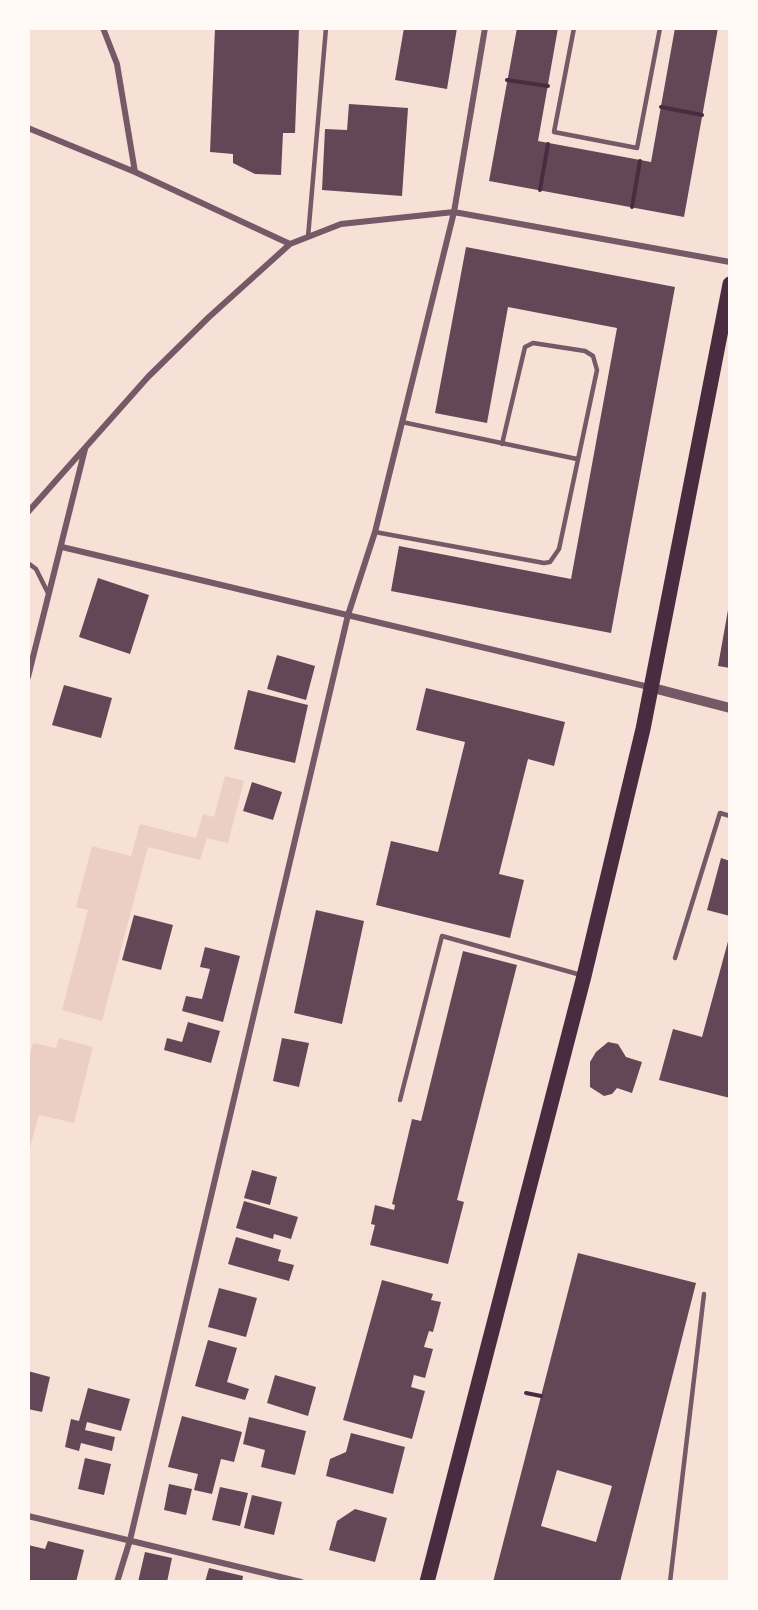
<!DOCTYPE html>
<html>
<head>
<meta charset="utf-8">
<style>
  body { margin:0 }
  #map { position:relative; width:758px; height:1610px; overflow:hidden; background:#f7e1d7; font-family:"Work Sans",sans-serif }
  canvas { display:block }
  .frame { position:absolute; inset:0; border:30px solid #fffaf5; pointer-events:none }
</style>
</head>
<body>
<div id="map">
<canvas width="758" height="1610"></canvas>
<div class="frame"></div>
</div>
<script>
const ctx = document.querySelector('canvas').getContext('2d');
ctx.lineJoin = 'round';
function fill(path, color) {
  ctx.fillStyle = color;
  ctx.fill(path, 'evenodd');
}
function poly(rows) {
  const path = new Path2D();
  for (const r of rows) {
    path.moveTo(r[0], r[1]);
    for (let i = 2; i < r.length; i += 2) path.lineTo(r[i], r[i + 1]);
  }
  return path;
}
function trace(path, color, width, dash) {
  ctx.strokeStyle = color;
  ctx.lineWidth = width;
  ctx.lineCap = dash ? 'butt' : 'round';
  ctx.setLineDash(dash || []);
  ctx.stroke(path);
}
fill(poly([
  [225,776,244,781,228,843,207,838,200,860,148,847,102,1021,62,1010,88,910,76,907,92,846,131,856,140,824,196,838,203,814,214,817],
  [59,1038,93,1047,74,1123,39,1115,29,1151,28,1060,33,1043,56,1048]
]), '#ebcfc5');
fill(poly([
  [215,28,299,28,295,133,283,133,281,175,255,174,233,163,233,154,210,152],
  [404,28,457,28,447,89,395,80],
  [517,28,558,28,538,141,651,162,675,28,718,28,684,217,489,181],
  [349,104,408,108,402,196,322,190,325,129,347,130],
  [466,247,675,287,611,633,391,591,399,546,571,579,617,328,508,307,487,423,435,413],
  [98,578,149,595,130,654,79,637],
  [728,610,730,610,730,668,718,666],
  [277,655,315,666,306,700,267,689],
  [64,685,112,698,101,738,52,725],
  [426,688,565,722,554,766,528,759,499,874,524,880,510,938,376,905,391,841,438,852,465,742,416,730],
  [248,690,308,705,295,763,234,749],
  [252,782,282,792,273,820,243,811],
  [721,858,730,861,730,916,707,910],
  [316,910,364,921,342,1024,294,1013],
  [134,915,173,925,161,970,122,960],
  [730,934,730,1098,659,1080,673,1029,702,1037],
  [205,947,240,956,223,1022,182,1011,186,996,202,999,210,969,200,967],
  [463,951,517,965,457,1200,464,1202,448,1264,370,1245,375,1225,371,1224,375,1205,394,1210,395,1205,392,1204,412,1119,421,1121],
  [188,1022,220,1031,211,1063,164,1050,167,1038,182,1042],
  [282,1038,309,1043,299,1087,273,1081],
  [608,1042,618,1044,626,1057,642,1062,632,1093,617,1088,612,1094,604,1096,590,1087,590,1062,596,1052],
  [252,1170,277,1177,270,1205,244,1198],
  [244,1201,298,1217,291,1239,274,1234,273,1239,236,1228],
  [236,1237,281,1250,278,1261,294,1265,289,1281,228,1264],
  [578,1253,696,1283,620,1582,493,1582],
  [557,1470,612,1486,596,1542,541,1526],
  [382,1280,433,1294,431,1300,441,1302,433,1332,429,1331,424,1347,433,1349,425,1378,414,1375,411,1387,425,1391,412,1439,343,1420],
  [219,1288,257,1298,246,1337,208,1327],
  [208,1340,237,1348,227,1382,249,1389,245,1400,195,1386],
  [28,1371,50,1377,42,1412,28,1409],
  [275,1375,316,1387,308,1416,267,1403],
  [88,1388,130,1399,121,1431,87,1422,85,1430,115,1437,112,1451,81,1443,79,1451,65,1447,71,1419,79,1421],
  [182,1416,242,1432,234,1462,221,1459,212,1494,194,1490,198,1474,168,1467],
  [249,1417,306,1431,295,1475,261,1467,265,1450,243,1444],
  [351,1433,405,1447,393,1494,326,1476,330,1459,346,1452],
  [85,1458,111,1464,104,1495,78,1489],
  [169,1484,192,1489,186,1515,164,1510],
  [220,1487,248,1493,240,1526,212,1520],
  [252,1495,282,1502,274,1535,244,1528],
  [355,1509,387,1518,375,1562,329,1550,337,1521],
  [48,1541,84,1550,76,1582,28,1582,28,1545,45,1549],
  [145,1552,172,1558,167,1582,138,1582],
  [209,1568,243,1576,242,1582,205,1582]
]), '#644757');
trace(poly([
  [507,80,548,86],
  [661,107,702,115],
  [540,190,548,144],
  [632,207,640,161],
  [526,1393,541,1396]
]), '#4a2c40', 4);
trace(poly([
  [574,28,554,132,637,148,660,28],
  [308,237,326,28],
  [402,422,577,459],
  [375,532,544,563,550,562,559,549,597,370,593,356,585,351,533,343,525,347,502,444],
  [28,563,36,569,48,593],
  [675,958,720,813,730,816],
  [400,1100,442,936,581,975],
  [670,1582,704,1294]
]), '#755966', 4.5);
trace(poly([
  [103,28,117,64,135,172],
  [28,128,135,172,290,244],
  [28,512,148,377,209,317,290,244,341,224,454,212,730,262],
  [62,547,649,687],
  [28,677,85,449],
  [28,1516,301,1582],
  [117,1582,130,1540,348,615,375,532,454,212,485,28]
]), '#755966', 6);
trace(poly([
  [653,688,730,708]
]), '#755966', 10);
trace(poly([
  [427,1582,584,976,643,729,730,284]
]), '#4a2c40', 15);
</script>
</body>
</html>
